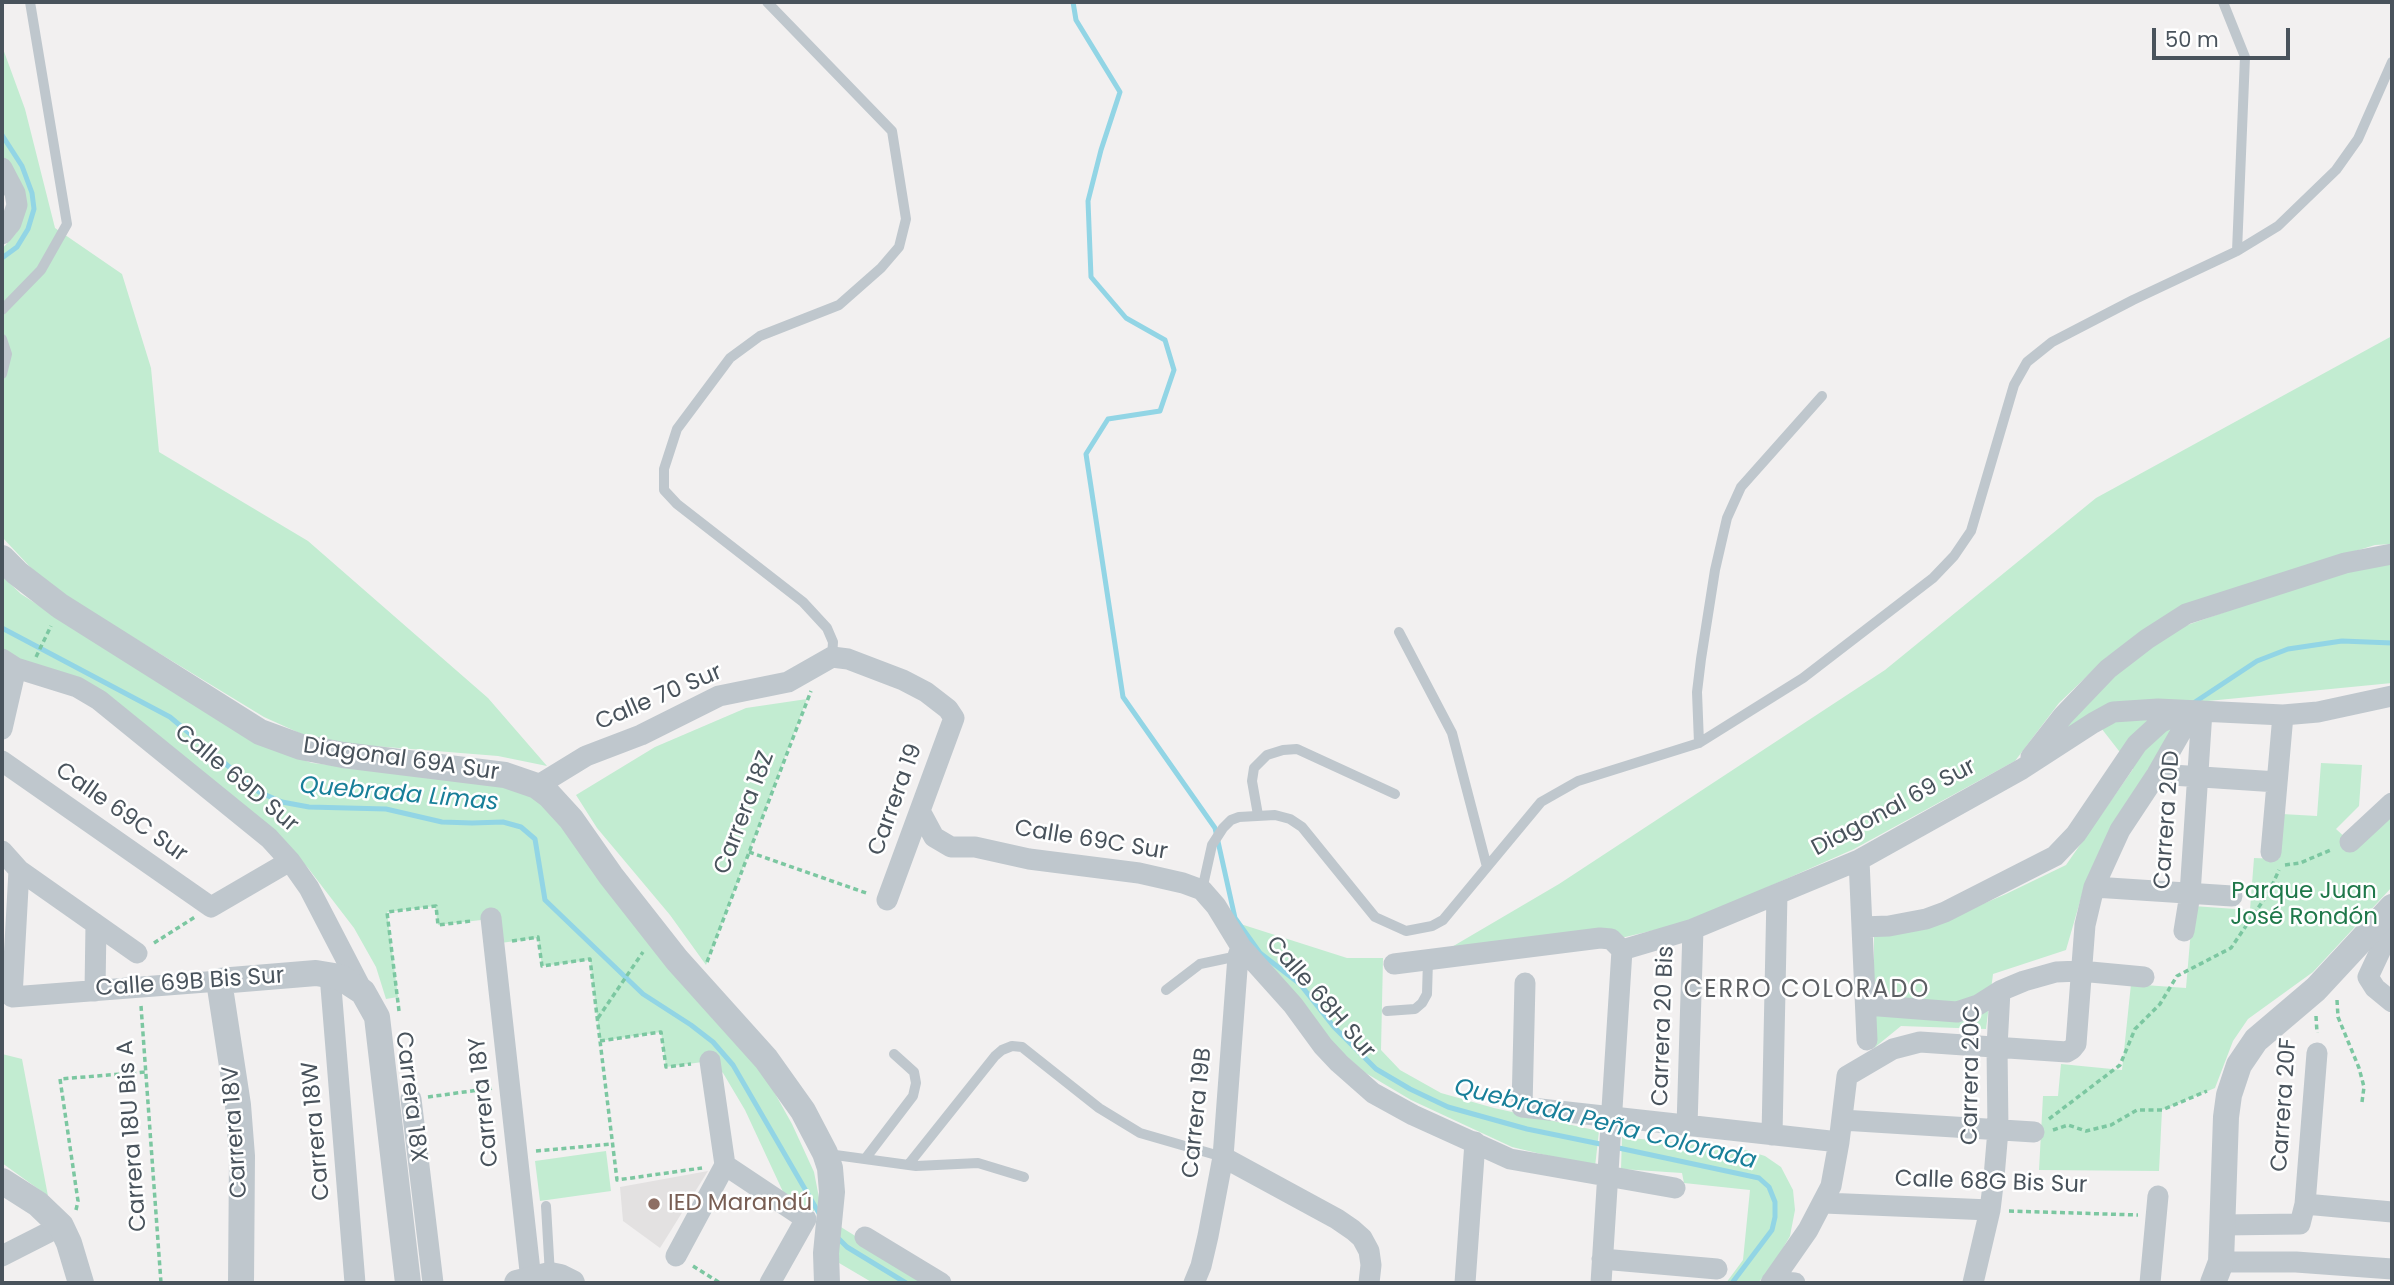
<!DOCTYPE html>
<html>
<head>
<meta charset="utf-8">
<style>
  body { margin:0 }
  #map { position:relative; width:2394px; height:1285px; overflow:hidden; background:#f2f0f0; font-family:Poppins,sans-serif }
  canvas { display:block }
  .frame { position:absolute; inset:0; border:4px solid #49535c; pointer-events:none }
  .scale { position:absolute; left:2152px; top:28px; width:138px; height:32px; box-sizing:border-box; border:4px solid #49535c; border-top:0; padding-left:9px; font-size:21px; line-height:24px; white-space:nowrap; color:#49535c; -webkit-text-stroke:5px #fff; paint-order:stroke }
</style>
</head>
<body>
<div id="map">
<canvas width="2394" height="1285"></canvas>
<div class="frame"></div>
<div class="scale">50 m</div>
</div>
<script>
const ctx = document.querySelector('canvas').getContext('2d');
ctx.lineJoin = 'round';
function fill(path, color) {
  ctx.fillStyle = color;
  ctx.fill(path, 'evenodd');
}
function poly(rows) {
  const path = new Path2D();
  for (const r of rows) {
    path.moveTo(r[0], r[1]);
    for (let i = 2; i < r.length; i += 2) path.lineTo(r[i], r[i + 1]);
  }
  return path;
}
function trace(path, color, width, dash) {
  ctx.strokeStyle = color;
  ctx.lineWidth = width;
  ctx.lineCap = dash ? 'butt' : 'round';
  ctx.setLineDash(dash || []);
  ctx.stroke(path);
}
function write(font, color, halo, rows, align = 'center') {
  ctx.font = font + ' Poppins,sans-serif';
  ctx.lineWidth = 5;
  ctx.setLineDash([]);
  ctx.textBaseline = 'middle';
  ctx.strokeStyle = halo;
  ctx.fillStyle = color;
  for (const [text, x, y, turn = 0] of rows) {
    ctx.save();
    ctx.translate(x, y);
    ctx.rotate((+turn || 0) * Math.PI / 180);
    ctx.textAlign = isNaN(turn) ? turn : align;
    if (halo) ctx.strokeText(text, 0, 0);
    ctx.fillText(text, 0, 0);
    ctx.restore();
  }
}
fill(poly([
  [708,1171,660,1248,623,1221,620,1187]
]), '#e3e1e1');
fill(poly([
  [2,46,25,109,55,228,122,274,151,368,159,452,308,541,488,698,547,766,498,756,361,745,306,736,264,717,47,585,2,537,2,249,17,232,2,159],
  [2392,336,2392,544,2375,545,2268,578,2107,657,2059,703,2015,761,1854,849,1689,922,1621,938,1433,958,1559,884,1885,670,2096,498],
  [2392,554,2392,683,2208,701,2181,722,2083,891,2066,950,1993,974,1986,1029,1901,1026,1874,1048,1874,934,1938,923,2006,894,2066,865,2133,769,2091,715,2038,748,2147,639],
  [2,576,21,594,176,693,281,752,312,763,515,785,548,807,768,1081,792,1124,814,1172,820,1203,807,1219,791,1209,745,1110,723,1073,710,1061,666,1067,661,1032,600,1041,590,960,542,966,538,938,493,944,490,919,438,925,435,906,387,912,398,997,386,999,376,967,354,928,308,868,275,834,181,765,9,653,2,674],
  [807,699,706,965,670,915,597,828,576,795,655,747,746,708],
  [2321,763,2362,765,2359,806,2336,829,2350,842,2392,804,2392,887,2313,972,2248,1019,2233,1041,2215,1088,2162,1110,2159,1171,2039,1170,2043,1096,2058,1096,2061,1064,2122,1070,2131,984,2186,988,2193,906,2250,910,2254,858,2279,859,2282,814,2317,816],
  [1228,920,1347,958,1383,958,1381,1050,1400,1070,1441,1093,1494,1108,1599,1131,1595,1167,1512,1147,1411,1100,1364,1072,1320,1032],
  [2,1054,22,1059,48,1196,2,1163],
  [1622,1137,1745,1150,1765,1156,1781,1167,1793,1190,1795,1210,1790,1236,1775,1262,1758,1283,1726,1283,1743,1260,1750,1190,1684,1183,1682,1173,1621,1169],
  [606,1151,611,1191,540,1201,535,1161],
  [836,1224,931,1283,873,1283,834,1260]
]), '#c2ecd1');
trace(poly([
  [1073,2,1076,20,1120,92,1101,150,1088,201,1091,277,1126,318,1165,340,1174,370,1160,411,1108,419,1086,454,1123,697,1215,828,1235,918,1260,953,1300,984,1334,1027,1376,1069,1410,1089,1448,1107,1527,1129,1605,1145],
  [2,135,22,166,32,193,34,209,28,229,17,247,2,258],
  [2,628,170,717,259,792,282,802,309,807,386,809,442,822,472,823,503,822,521,827,535,839,545,900,643,994,691,1025,713,1042,733,1065,820,1215],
  [2192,704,2257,661,2288,649,2342,641,2392,643],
  [1614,1147,1759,1178,1769,1187,1775,1202,1775,1217,1772,1230,1732,1283],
  [836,1236,847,1247,906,1283]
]), '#92d5e5', 5);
trace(poly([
  [36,657,51,626],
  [749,852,869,894],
  [2285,865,2300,863,2333,849],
  [512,941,538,937,542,966,590,959,617,1180,702,1168],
  [154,943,195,917],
  [707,962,811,691],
  [2337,1000,2338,1017,2359,1068,2364,1087,2362,1102],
  [141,1006,161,1283],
  [399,1011,387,912,436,906,438,925,471,921],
  [2316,1016,2317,1033],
  [598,1018,643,952],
  [600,1041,661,1032,666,1067,691,1064],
  [428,1097,493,1088],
  [2049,1119,2120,1065,2135,1029,2160,1004,2177,976,2231,948,2269,892,2279,870],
  [2053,1130,2068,1125,2086,1131,2111,1125,2137,1110,2162,1110,2207,1091],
  [536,1151,612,1144],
  [76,1210,78,1201,60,1079,145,1072],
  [2009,1211,2138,1215],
  [693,1266,720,1283]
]), '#7cc7a1', 3.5, [5, 3.5]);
trace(poly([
  [767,2,892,131,906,219,899,247,881,268,839,305,760,336,730,358,677,429,664,469,664,490,677,504,803,602,827,628,833,642,832,657],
  [2223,2,2245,57,2237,251],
  [2,310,41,270,67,224,30,2],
  [2,339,7,354,2,374],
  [1399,632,1452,733,1487,867],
  [1699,743,1697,692,1701,659,1715,570,1727,518,1741,487,1822,396],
  [1258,815,1252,781,1254,768,1267,755,1283,750,1297,749,1395,794],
  [1202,890,1212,845,1223,828,1231,820,1239,817,1275,815,1290,819,1302,827,1375,917,1406,931,1432,926,1443,920,1541,802,1578,781,1699,743,1803,678,1933,578,1954,556,1971,531,2014,385,2027,362,2052,342,2133,300,2237,251,2278,226,2336,170,2358,139,2392,62],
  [1166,990,1200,964,1238,956],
  [1387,1011,1415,1009,1422,1003,1427,994,1428,960],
  [828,1154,916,1166,978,1163,1024,1177],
  [865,1159,913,1096,916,1083,914,1072,894,1054],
  [908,1165,995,1056,1002,1050,1012,1046,1022,1047,1099,1108,1140,1133,1223,1157],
  [546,1206,550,1275]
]), '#bfc7cd', 10);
trace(poly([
  [2,168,15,193,17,205,11,223,2,234],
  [2,659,16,668,77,687,99,700,269,838,290,861,309,888,363,992],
  [2,729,16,668],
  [2031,757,2063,716,2108,669,2147,639,2186,614,2345,563,2392,554],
  [2,761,211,907,290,861],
  [2157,774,2277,782],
  [537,786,586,756,641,735,719,696,788,682,832,657,848,659,903,680,926,692,948,709,954,718,887,900],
  [920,811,934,837,951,847,975,847,1029,859,1139,873,1183,883,1202,890,1216,906,1241,947,1293,1005,1323,1046,1339,1063,1373,1093,1413,1115,1510,1159,1675,1188],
  [2350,842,2392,803],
  [2,851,19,870,12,997,219,981],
  [2271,852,2283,715],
  [1859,860,1867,1040],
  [19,870,137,953],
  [2094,887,2232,896],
  [2388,911,2390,930,2368,977,2375,988,2392,1002],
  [491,918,531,1280],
  [1862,927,1889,926,1926,919,1945,912,2055,856,2076,834,2137,744,2160,723,2183,711],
  [2184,931,2190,894,2202,711],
  [1622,950,1693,929,1859,860,2022,769,2093,723,2113,712,2158,709,2283,715,2318,712,2392,696],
  [1394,964,1600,938,1611,939,1622,950],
  [330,975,355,1283],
  [1525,983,1522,1107,1839,1142],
  [95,991,96,924],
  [1866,1005,1957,1012,1978,1005,2000,991,2024,981,2056,972,2080,971,2144,977],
  [710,1061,725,1165],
  [411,1099,433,1283],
  [1842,1120,2034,1132],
  [1687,1126,1693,929],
  [1772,1135,1777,894],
  [1223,1157,1337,1219,1353,1230,1362,1238,1369,1251,1371,1265,1369,1283],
  [725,1165,806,1219,770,1283],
  [1824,1203,1990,1210],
  [2305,1204,2392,1212],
  [2222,1225,2300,1224,2305,1204,2317,1053],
  [865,1237,941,1283],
  [2,1256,61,1226],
  [676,1256,725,1165],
  [1602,1259,1717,1269],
  [2221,1262,2296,1262,2392,1269],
  [1772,1281,1795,1283],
  [1194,1283,1201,1266,1208,1236,1223,1157,1238,956,1241,947],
  [1465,1283,1475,1142],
  [1601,1283,1622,950],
  [1771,1283,1808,1230,1831,1186,1839,1142,1847,1076,1893,1049,1920,1042,2067,1052,2072,1049,2076,1044,2085,925,2094,887,2120,830,2157,774,2193,711],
  [1973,1283,1990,1210,1994,1177,1998,1130,1997,1047,2000,991],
  [2150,1283,2158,1196]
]), '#bfc7cd', 21);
trace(poly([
  [2,558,17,573,60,606,260,732,301,747,343,755,505,775,537,786,549,795,571,819,611,876,677,960,766,1059,803,1111,825,1153,830,1168,832,1192,826,1253,827,1283],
  [2,1181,38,1204,61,1226,69,1243,81,1283],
  [241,1283,242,1156,238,1105,219,981,316,973,340,977,363,992,377,1017,408,1283],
  [517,1283,550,1275,560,1277,572,1283],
  [2213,1283,2221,1262,2226,1117,2229,1095,2239,1065,2256,1040,2316,989,2392,907]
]), '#bfc7cd', 26);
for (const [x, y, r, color] of [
  [654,1204,7,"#8d6e63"]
]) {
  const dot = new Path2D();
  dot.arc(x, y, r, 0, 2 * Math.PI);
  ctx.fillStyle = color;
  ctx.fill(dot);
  trace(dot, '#fff', 2.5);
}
write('23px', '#49535c', '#fff', [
  ["Calle 70 Sur",659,698,-23],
  ["Diagonal 69A Sur",401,760,8],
  ["Calle 69D Sur",236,779,40],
  ["Carrera 19",896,800,-70],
  ["Diagonal 69 Sur",1894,808,-28],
  ["Calle 69C Sur",121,813,35],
  ["Carrera 18Z",745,813,-69],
  ["Carrera 20D",2168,820,-86],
  ["Calle 69C Sur",1091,841,9],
  ["Calle 69B Bis Sur",190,983,-4],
  ["Calle 68H Sur",1320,998,49],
  ["Carrera 20 Bis",1664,1026,-88],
  ["Carrera 20C",1972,1075,-89],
  ["Carrera 18X",410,1097,83],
  ["Carrera 18Y",485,1102,-96],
  ["Carrera 20F",2285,1105,-86],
  ["Carrera 19B",1198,1113,-84],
  ["Carrera 18W",317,1131,-95],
  ["Carrera 18V",236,1132,-94],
  ["Carrera 18U Bis A",133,1136,-94],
  ["Calle 68G Bis Sur",1991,1183,2]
]);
write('23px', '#1f784a', '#fff', [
  ["Parque Juan",2304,892],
  ["José Rondón",2304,918]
]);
write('23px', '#785e54', '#fff', [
  ["IED Marandú",668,1204]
], 'left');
write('italic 24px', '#187f99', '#fff', [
  ["Quebrada Limas",399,795,5],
  ["Quebrada Peña Colorada",1605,1125,14]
]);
ctx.letterSpacing = '2px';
write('24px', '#5d6064', '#fff', [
  ["CERRO COLORADO",1807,991]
]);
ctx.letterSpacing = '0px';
</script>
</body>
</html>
